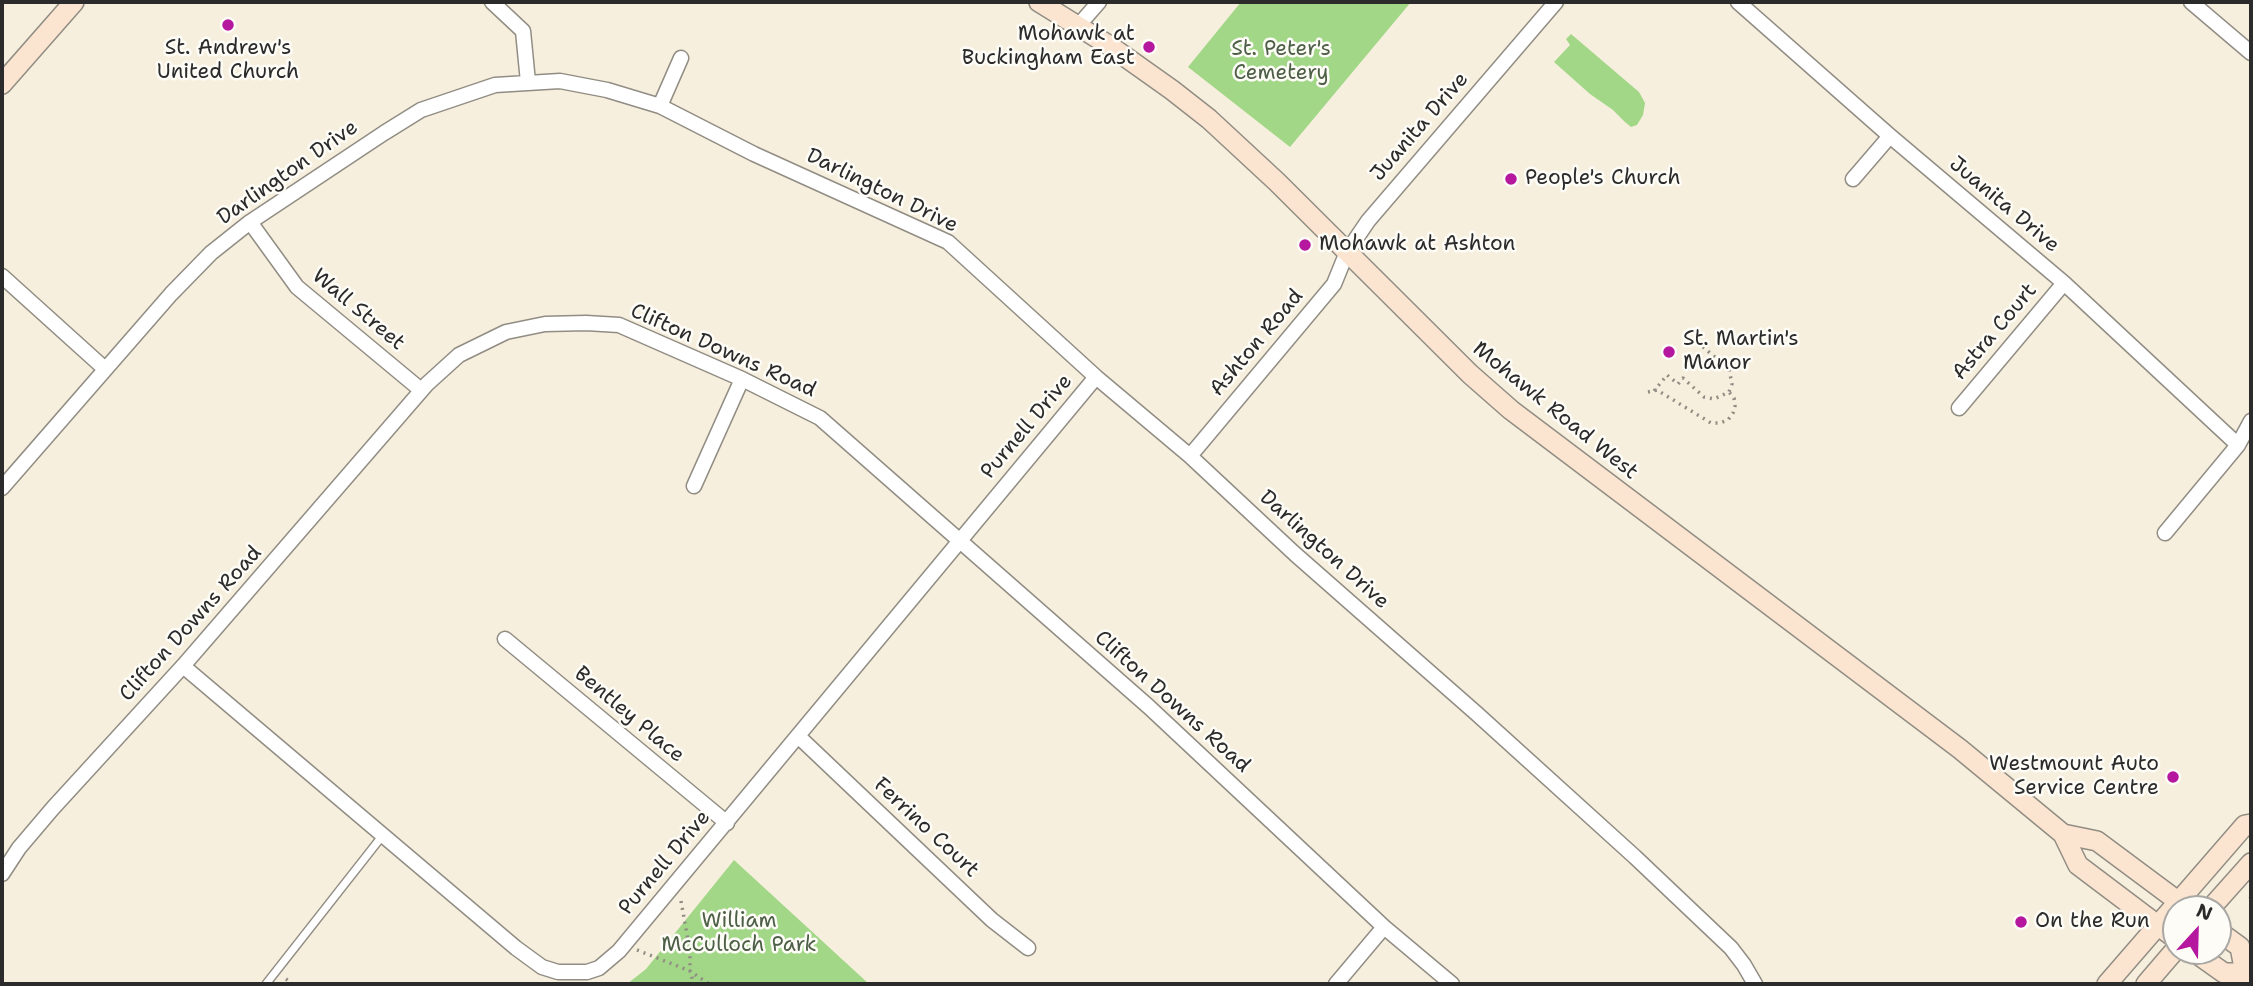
<!DOCTYPE html>
<html>
<head>
<meta charset="utf-8">
<style>
  body { margin:0 }
  #map { position:relative; width:2253px; height:986px; overflow:hidden; background:#f7efdd; font-family:"Shantell Sans",sans-serif }
  canvas { display:block }
  .frame { position:absolute; inset:0; border:4px solid #2b2b2b; pointer-events:none }
  .north { position:absolute; left:2162px; top:895px; width:70px; height:70px; box-sizing:border-box; background:#fdfcf7; border:2px solid #a9a8a5; border-radius:50%; rotate:22deg; font-size:19px; font-weight:700; line-height:28px; text-align:center; color:#2b2b2b }
  .north::after { content:''; display:block; margin:auto; width:24px; height:32px; background:#b5179e; clip-path:polygon(50% 0,100% 100%,50% 72%,0 100%) }
</style>
</head>
<body>
<div id="map">
<canvas width="2253" height="986"></canvas>
<div class="frame"></div>
<div class="north">N</div>
</div>
<script>
const ctx = document.querySelector('canvas').getContext('2d');
ctx.lineJoin = 'round';
function fill(path, color) {
  ctx.fillStyle = color;
  ctx.fill(path, 'evenodd');
}
function poly(rows) {
  const path = new Path2D();
  for (const r of rows) {
    path.moveTo(r[0], r[1]);
    for (let i = 2; i < r.length; i += 2) path.lineTo(r[i], r[i + 1]);
  }
  return path;
}
function trace(path, color, width, dash) {
  ctx.strokeStyle = color;
  ctx.lineWidth = width;
  ctx.lineCap = dash ? 'butt' : 'round';
  ctx.setLineDash(dash || []);
  ctx.stroke(path);
}
function write(font, color, halo, rows, align = 'center') {
  ctx.font = font + ' "Shantell Sans",sans-serif';
  ctx.lineWidth = 5;
  ctx.setLineDash([]);
  ctx.textBaseline = 'middle';
  ctx.strokeStyle = halo;
  ctx.fillStyle = color;
  for (const [text, x, y, turn = 0] of rows) {
    ctx.save();
    ctx.translate(x, y);
    ctx.rotate((+turn || 0) * Math.PI / 180);
    ctx.textAlign = isNaN(turn) ? turn : align;
    if (halo) ctx.strokeText(text, 0, 0);
    ctx.fillText(text, 0, 0);
    ctx.restore();
  }
}
fill(poly([
  [1241,2,1411,2,1290,147,1188,67],
  [1571,34,1639,92,1645,103,1643,115,1637,125,1631,127,1625,122,1613,110,1590,94,1554,62,1570,45,1566,39],
  [734,860,869,984,627,984,646,969]
]), '#a1d787');
const lane = poly([
  [266,984,383,835]
]);
const street = poly([
  [492,2,523,31,528,82],
  [1738,2,1890,136,2064,283,2238,445],
  [2191,2,2251,53],
  [1078,26,1099,2],
  [660,106,681,58],
  [1853,179,1890,136],
  [250,222,297,287,421,390],
  [2,276,105,369],
  [1959,408,2064,283],
  [1190,456,1334,284,1347,252,1368,221,1556,2],
  [694,486,742,379],
  [2,488,171,294,211,253,250,222,384,133,421,110,495,85,560,81,607,90,660,106,754,154,948,242,1096,377,1190,456,1295,554,1476,713,1635,857,1731,948,1744,965,1755,984],
  [2165,533,2238,445,2251,421],
  [505,639,727,823],
  [183,666,516,948,542,967,558,972,587,972,599,968,619,951,1096,377],
  [798,736,992,920,1028,948],
  [2,874,19,848,53,808,183,666,427,384,459,355,506,332,545,324,586,323,619,325,742,379,820,418,1149,707,1384,927,1452,984],
  [1336,984,1384,927]
]);
const secondary = poly([
  [1039,2,1110,46,1172,90,1209,119,1277,182,1470,374,1511,410,1960,749,2063,834,2078,865,2176,939],
  [2,84,74,2],
  [2063,834,2097,841,2187,908],
  [2210,909,2251,863],
  [2218,931,2240,947,2245,973],
  [2193,951,2224,973,2245,973,2251,977],
  [2107,984,2245,825,2251,824],
  [2146,984,2176,949]
]);
trace(lane, '#918d84', 10);
trace(street, '#918d84', 17);
trace(secondary, '#918d84', 22);
trace(poly([
  [1654,391,1667,375,1678,384,1683,378,1704,397,1714,399,1729,392,1732,384,1729,369,1703,347],
  [1648,392,1657,390,1711,423,1720,423,1728,420,1733,413,1735,406,1734,398,1729,392],
  [2251,897,2249,900,2251,902],
  [681,901,690,951,690,971,709,984],
  [637,950,690,971,694,984],
  [286,979,293,984]
]), '#918d84', 3.5, [2, 5]);
trace(lane, '#fff', 7);
trace(street, '#fff', 14);
trace(secondary, '#fce5d0', 19);
for (const [x, y, r, color] of [
  [228,25,7,"#b5179e"],
  [1149,47,7,"#b5179e"],
  [1511,179,7,"#b5179e"],
  [1305,245,7,"#b5179e"],
  [1669,352,7,"#b5179e"],
  [2173,777,7,"#b5179e"],
  [2021,922,7,"#b5179e"]
]) {
  const dot = new Path2D();
  dot.arc(x, y, r, 0, 2 * Math.PI);
  ctx.fillStyle = color;
  ctx.fill(dot);
  trace(dot, '#fdfcf7', 2.5);
}
write('21px', '#2b2b2b', '#fdfcf7', [
  ["Mohawk at",1135,35,"right"],
  ["Buckingham East",1135,59,"right"],
  ["St. Andrew's",228,49,"center"],
  ["United Church",228,73,"center"],
  ["People's Church",1525,179],
  ["Mohawk at Ashton",1319,245],
  ["St. Martin's",1683,340],
  ["Manor",1683,364],
  ["Westmount Auto",2159,765,"right"],
  ["Service Centre",2159,789,"right"],
  ["On the Run",2035,922]
], 'left');
write('21px', '#4e5f47', '#fdfcf7', [
  ["St. Peter's",1281,50],
  ["Cemetery",1281,74],
  ["William",739,922],
  ["McCulloch Park",739,946]
]);
write('21px', '#2b2b2b', '#fdfcf7', [
  ["Juanita Drive",1420,127,-49],
  ["Darlington Drive",288,173,-35],
  ["Darlington Drive",882,191,26],
  ["Juanita Drive",2004,205,40],
  ["Wall Street",358,310,40],
  ["Astra Court",1995,332,-50],
  ["Ashton Road",1257,343,-50],
  ["Clifton Downs Road",723,351,24],
  ["Mohawk Road West",1555,411,39],
  ["Purnell Drive",1027,427,-50],
  ["Darlington Drive",1324,550,42],
  ["Clifton Downs Road",191,624,-48],
  ["Clifton Downs Road",1172,702,42],
  ["Bentley Place",629,715,40],
  ["Ferrino Court",926,828,43],
  ["Purnell Drive",665,863,-50]
]);
</script>
</body>
</html>
